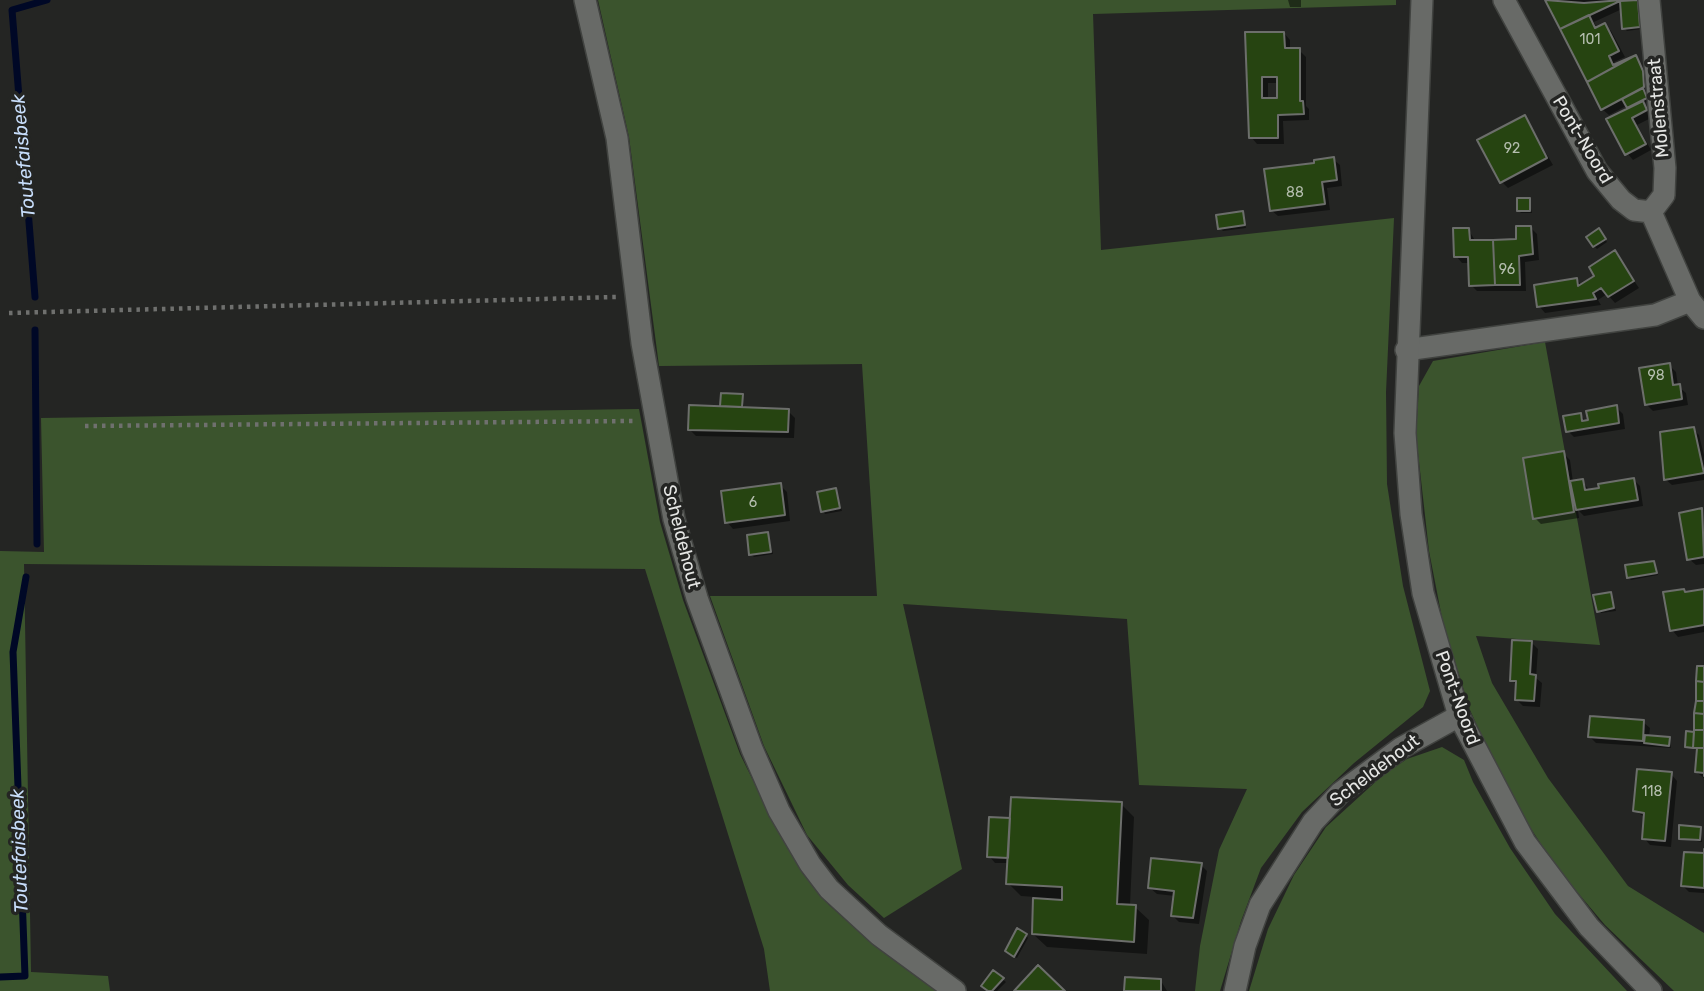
<!DOCTYPE html>
<html>
<head>
<meta charset="utf-8">
<style>
  body { margin:0 }
  canvas { display:block; background:#242523 }
</style>
</head>
<body>
<canvas width="1704" height="991"></canvas>
<script>
const ctx = document.querySelector('canvas').getContext('2d');
ctx.lineJoin = 'round';
function fill(path, color) {
  ctx.fillStyle = color;
  ctx.fill(path, 'evenodd');
}
function poly(rows) {
  const path = new Path2D();
  for (const r of rows) {
    path.moveTo(r[0], r[1]);
    for (let i = 2; i < r.length; i += 2) path.lineTo(r[i], r[i + 1]);
  }
  return path;
}
function trace(path, color, width, dash) {
  ctx.strokeStyle = color;
  ctx.lineWidth = width;
  ctx.lineCap = dash ? 'butt' : 'round';
  ctx.setLineDash(dash || []);
  ctx.stroke(path);
}
function write(font, color, halo, rows, align = 'center') {
  ctx.font = font + ' Rubik,sans-serif';
  ctx.lineWidth = 7;
  ctx.setLineDash([]);
  ctx.textBaseline = 'middle';
  ctx.strokeStyle = halo;
  ctx.fillStyle = color;
  for (const [text, x, y, turn = 0] of rows) {
    ctx.save();
    ctx.translate(x, y);
    ctx.rotate((+turn || 0) * Math.PI / 180);
    ctx.textAlign = isNaN(turn) ? turn : align;
    if (halo) ctx.strokeText(text, 0, 0);
    ctx.fillText(text, 0, 0);
    ctx.restore();
  }
}
fill(poly([
  [598,0,1396,0,1396,5,1093,14,1101,250,1394,218,1386,392,1387,484,1403,586,1430,691,1423,707,1354,763,1302,812,1261,868,1241,921,1220,991,1195,991,1200,946,1219,850,1247,789,1139,785,1127,619,903,604,962,869,884,918,848,885,807,835,764,746,710,596,877,596,862,364,659,366,629,137],
  [1545,342,1600,645,1476,636,1492,683,1548,778,1628,886,1704,933,1704,991,1674,991,1605,925,1556,867,1507,792,1470,710,1443,623,1429,551,1416,435,1419,386,1433,361],
  [639,409,660,522,683,600,740,754,770,815,803,874,829,905,877,947,937,991,770,991,764,949,645,569,24,564,31,972,108,976,110,991,0,991,0,551,44,552,41,418],
  [1442,747,1464,760,1473,782,1510,848,1555,914,1627,991,1249,991,1268,929,1294,875,1326,827,1382,776,1407,759]
]), '#3b542d');
fill(poly([
  [1288,0,1301,0,1301,7,1290,7],
  [1547,0,1640,0,1642,29,1627,31,1624,28,1622,9,1594,22,1597,29,1605,25,1611,31,1625,57,1614,62,1616,66,1635,55,1649,79,1650,93,1646,95,1648,101,1643,104,1653,117,1637,125,1651,150,1633,160,1627,153,1631,109,1628,105,1609,115,1602,109],
  [1247,33,1284,33,1290,40,1290,50,1299,50,1306,57,1306,106,1309,109,1309,120,1283,121,1284,144,1257,144,1251,137],
  [1268,83,1279,83,1279,99,1268,99],
  [1525,117,1553,165,1508,188,1502,182],
  [1333,159,1340,165,1342,186,1327,188,1330,210,1278,216,1271,210,1316,165],
  [1529,199,1532,213,1521,213,1518,210],
  [1242,213,1246,228,1223,231,1220,228],
  [1531,228,1537,234,1539,260,1525,262,1526,291,1477,291,1471,285,1470,263,1462,263,1456,256,1468,229,1476,242,1518,240],
  [1601,233,1607,242,1597,249,1594,246],
  [1615,253,1639,288,1615,303,1607,294,1598,300,1601,305,1545,313,1539,306,1577,280,1582,285,1596,277],
  [1669,365,1676,372,1678,386,1686,393,1688,405,1653,411,1646,404],
  [742,396,744,409,788,411,795,418,794,438,696,436,690,430,725,408,722,405],
  [1616,407,1623,414,1625,429,1574,437,1568,431,1580,415,1587,422],
  [1693,429,1699,435,1704,455,1704,480,1672,485,1665,479],
  [1563,453,1570,460,1573,482,1582,481,1590,491,1633,479,1640,486,1643,506,1584,516,1578,510,1579,518,1541,524,1535,518],
  [780,485,787,492,790,521,733,529,727,522],
  [836,490,842,511,825,514,823,511],
  [1702,510,1704,564,1696,565,1689,559],
  [768,534,773,554,754,557,751,554],
  [1653,563,1658,575,1631,580,1628,577],
  [1704,589,1704,632,1678,637,1672,630,1665,593],
  [1611,593,1616,611,1601,613,1599,611],
  [1532,643,1538,649,1536,678,1542,683,1540,707,1523,706,1517,700,1517,686,1512,680],
  [1704,668,1704,778,1696,772,1698,750,1687,747,1695,733],
  [1643,722,1650,728,1649,737,1669,739,1671,748,1596,743,1590,737],
  [1671,774,1677,781,1671,847,1650,845,1644,838,1646,818,1635,811],
  [1121,804,1134,817,1130,906,1135,907,1149,920,1147,954,1047,947,1033,934,1035,897,1021,896,1008,883,1009,863,995,863,989,856,1009,820],
  [1700,828,1702,842,1680,838],
  [1704,855,1704,893,1689,892,1683,886],
  [1201,865,1207,871,1199,924,1179,922,1173,916,1175,896,1157,894,1150,888],
  [1026,935,1028,938,1017,958,1010,954],
  [994,972,1006,982,997,991,989,991],
  [1161,981,1167,991,1126,991]
]), '#0007');
trace(poly([
  [35,297,12,10,47,0],
  [35,330,37,544],
  [0,977,25,976,13,652,26,577]
]), '#000826', 7);
const building = poly([
  [1545,0,1584,3,1622,0,1560,29,1545,0],
  [1638,0,1640,27,1622,29,1620,1,1638,0],
  [1589,15,1595,28,1605,23,1619,51,1609,56,1613,65,1636,55,1587,82,1560,29,1589,15],
  [1245,32,1284,32,1285,48,1300,48,1300,101,1303,101,1304,114,1278,115,1278,138,1249,138,1245,32],
  [1262,77,1277,77,1277,98,1262,98,1262,77],
  [1636,55,1643,71,1644,87,1601,110,1587,82,1636,55],
  [1643,88,1647,98,1627,108,1622,99,1643,88],
  [1643,101,1647,110,1632,118,1646,144,1625,155,1606,119,1643,101],
  [1525,115,1547,158,1500,183,1477,140,1525,115],
  [1334,157,1337,180,1322,182,1325,204,1270,211,1264,169,1314,163,1314,160,1334,157],
  [1517,198,1530,198,1530,211,1517,211,1517,198],
  [1243,211,1245,225,1218,229,1216,215,1243,211],
  [1516,226,1531,226,1533,254,1519,256,1520,285,1495,285,1493,240,1516,239,1516,226],
  [1453,228,1469,228,1470,240,1493,240,1495,285,1469,286,1468,257,1454,257,1453,228],
  [1599,228,1606,239,1593,247,1586,237,1599,228],
  [1615,250,1634,281,1608,297,1601,288,1593,293,1596,299,1537,307,1534,285,1577,278,1578,286,1594,276,1589,267,1615,250],
  [1670,363,1673,385,1680,384,1682,399,1645,405,1639,368,1670,363],
  [721,393,743,394,742,407,720,406,721,393],
  [689,405,789,409,788,432,688,430,689,405],
  [1617,405,1619,423,1566,432,1563,416,1581,413,1582,421,1588,420,1586,411,1617,405],
  [1694,427,1704,473,1664,480,1660,432,1694,427],
  [1564,451,1574,512,1533,519,1523,458,1564,451],
  [1634,478,1638,500,1576,510,1570,481,1583,479,1585,490,1599,488,1598,484,1634,478],
  [781,483,785,515,725,523,721,491,781,483],
  [836,488,840,508,821,512,817,492,836,488],
  [1702,508,1704,557,1687,560,1679,513,1702,508],
  [768,532,771,552,749,555,747,535,768,532],
  [1654,561,1657,573,1627,578,1625,565,1654,561],
  [1684,589,1685,592,1704,589,1704,625,1670,631,1663,592,1684,589],
  [1611,592,1614,608,1597,612,1593,595,1611,592],
  [1512,640,1532,641,1530,674,1536,675,1534,701,1515,700,1516,681,1510,681,1512,640],
  [1697,666,1704,666,1704,682,1696,681,1697,666],
  [1696,681,1704,682,1704,701,1696,701,1696,681],
  [1696,701,1704,701,1704,714,1694,713,1696,701],
  [1694,713,1704,714,1704,730,1694,730,1694,713],
  [1590,716,1644,720,1643,741,1588,737,1590,716],
  [1694,730,1704,730,1704,748,1693,748,1694,730],
  [1686,731,1694,732,1693,748,1685,747,1686,731],
  [1645,735,1670,737,1669,746,1644,743,1645,735],
  [1697,748,1704,748,1704,776,1704,773,1695,772,1697,748],
  [1637,769,1672,772,1665,841,1642,839,1644,813,1633,811,1637,769],
  [1011,797,1122,802,1117,904,1136,905,1134,942,1032,934,1033,898,1062,900,1062,887,1006,884,1011,797],
  [989,817,1010,818,1008,858,987,857,989,817],
  [1679,825,1701,827,1700,840,1679,839,1679,825],
  [1704,849,1704,888,1681,886,1684,852,1704,853,1704,849],
  [1151,858,1202,863,1193,918,1171,916,1174,891,1148,888,1151,858],
  [1017,928,1027,934,1014,957,1005,951,1017,928],
  [1038,965,1065,991,1014,991,1038,965],
  [993,970,1004,978,992,991,988,991,981,986,993,970],
  [1125,977,1161,979,1161,991,1124,991,1125,977]
]);
fill(building, '#264411');
trace(building, '#6c6e6b', 2);
const minor = poly([
  [585,0,617,138,642,343,674,519,697,598,752,749,779,811,810,864,829,889,879,935,955,991],
  [1504,0,1597,171,1621,200,1634,210,1651,212],
  [1649,0,1665,168,1664,195,1651,212],
  [1651,212,1690,301,1704,318],
  [1406,350,1655,315,1690,301],
  [1235,991,1245,946,1260,905,1313,822,1340,793,1401,748,1459,716]
]);
const tertiary = poly([
  [1422,0,1405,433,1411,514,1423,593,1459,716,1525,842,1589,927,1651,991]
]);
trace(minor, '#414340', 24);
trace(tertiary, '#414340', 24);
trace(poly([
  [9,313,617,297],
  [85,426,634,421]
]), '#6f706e', 4.5, [3.5, 5]);
trace(minor, '#686a67', 21);
trace(tertiary, '#686a67', 21);
write('14px', '#b5beaf', null, [
  ["101",1590,40],
  ["92",1512,149],
  ["88",1295,193],
  ["96",1507,270],
  ["98",1656,376],
  ["6",753,503],
  ["118",1652,792]
]);
write('18px', '#e5e6e4', '#242523', [
  ["Molenstraat",1659,108,-95],
  ["Pont-Noord",1582,140,59],
  ["Scheldehout",681,537,76],
  ["Pont-Noord",1457,698,70],
  ["Scheldehout",1375,771,-37]
]);
write('italic 19px', '#c7ddfa', '#242523', [
  ["Toutefaisbeek",24,156,-95],
  ["Toutefaisbeek",20,851,-92]
]);
</script>
</body>
</html>
